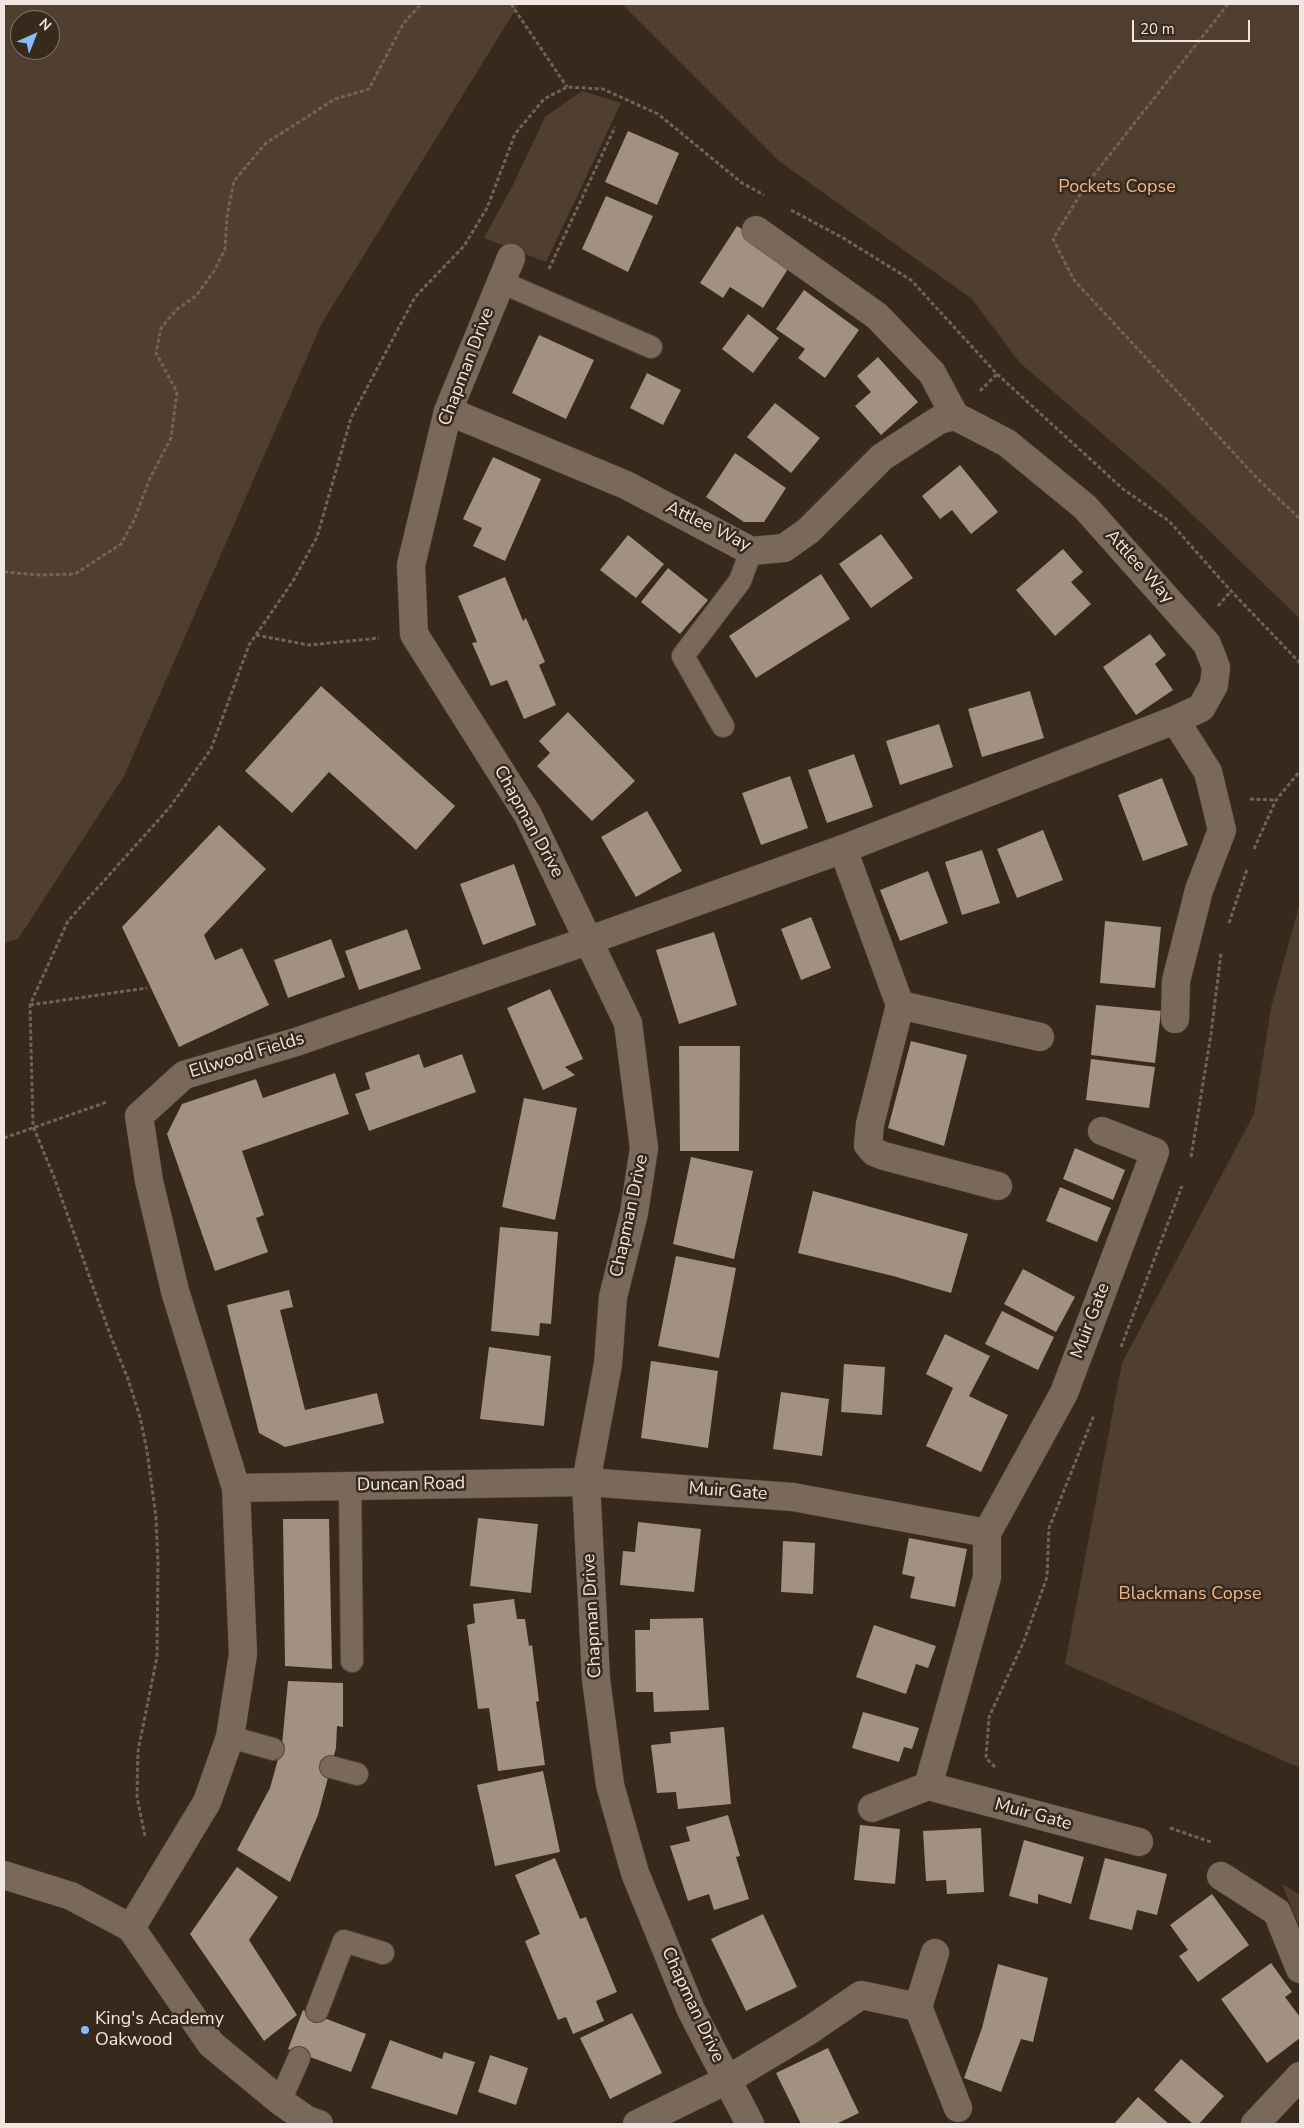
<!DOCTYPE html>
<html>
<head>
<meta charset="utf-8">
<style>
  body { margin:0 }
  #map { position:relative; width:1304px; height:2128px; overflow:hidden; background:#38291d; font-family:"Nunito Sans",sans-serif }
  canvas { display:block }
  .frame { position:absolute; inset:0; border:5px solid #f0e6df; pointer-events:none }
  .north { position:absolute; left:10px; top:10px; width:50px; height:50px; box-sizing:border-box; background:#38291d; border:1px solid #82756b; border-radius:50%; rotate:44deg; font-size:14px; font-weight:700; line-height:20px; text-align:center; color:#f0e6df }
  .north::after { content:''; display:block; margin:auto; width:18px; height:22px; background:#84bcfb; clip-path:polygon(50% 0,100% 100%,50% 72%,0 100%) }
  .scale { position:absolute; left:1132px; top:20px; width:118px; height:22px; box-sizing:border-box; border:2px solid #f0e6df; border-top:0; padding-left:6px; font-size:15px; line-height:18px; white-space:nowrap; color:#f0e6df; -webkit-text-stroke:4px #38291d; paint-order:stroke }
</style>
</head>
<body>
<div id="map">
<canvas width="1304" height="2128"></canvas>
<div class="frame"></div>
<div class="north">N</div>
<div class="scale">20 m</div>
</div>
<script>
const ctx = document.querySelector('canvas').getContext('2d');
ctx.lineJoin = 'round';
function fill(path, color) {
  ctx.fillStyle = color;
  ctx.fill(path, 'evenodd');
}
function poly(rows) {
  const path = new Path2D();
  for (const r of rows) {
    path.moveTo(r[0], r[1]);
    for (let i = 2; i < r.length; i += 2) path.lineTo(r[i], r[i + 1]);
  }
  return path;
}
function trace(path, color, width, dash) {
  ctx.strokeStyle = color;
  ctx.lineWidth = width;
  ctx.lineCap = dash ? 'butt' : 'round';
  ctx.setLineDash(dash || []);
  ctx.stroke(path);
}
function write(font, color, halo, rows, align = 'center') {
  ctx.font = font + ' "Nunito Sans",sans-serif';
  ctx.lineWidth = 5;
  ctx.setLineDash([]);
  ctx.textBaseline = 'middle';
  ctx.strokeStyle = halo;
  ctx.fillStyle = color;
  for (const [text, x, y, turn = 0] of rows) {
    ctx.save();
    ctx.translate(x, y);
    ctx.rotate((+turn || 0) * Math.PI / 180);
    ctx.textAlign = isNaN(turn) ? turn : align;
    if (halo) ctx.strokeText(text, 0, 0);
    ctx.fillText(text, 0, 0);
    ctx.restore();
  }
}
fill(poly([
  [4,4,519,4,322,323,124,776,18,939,4,943],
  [20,20,50,20,50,50,20,50],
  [622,4,1300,4,1300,619,1164,487,1020,363,972,299,779,161],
  [582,91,621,103,546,262,484,238,513,185,545,117],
  [1300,902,1300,1768,1065,1664,1122,1363,1254,1114,1271,1008],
  [1282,1884,1300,1895,1300,1928]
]), '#503f31');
fill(poly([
  [628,131,679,153,657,205,605,182],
  [606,196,653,216,628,272,582,249],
  [737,226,793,261,763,308,730,287,723,298,700,283],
  [804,290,859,330,825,378,798,358,805,349,776,329],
  [748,314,779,338,753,373,722,349],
  [539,335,594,360,566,419,512,393],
  [878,357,918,402,881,435,855,406,871,392,857,376],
  [647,373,681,390,663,425,630,408],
  [775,403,820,438,791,473,747,437],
  [735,453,786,488,764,522,744,522,706,497],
  [493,457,541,479,505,561,473,546,482,528,463,519],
  [960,465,998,512,971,534,952,510,940,519,922,496],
  [881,534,913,578,871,608,839,564],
  [628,535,664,564,636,598,600,570],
  [1063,549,1083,572,1071,582,1091,604,1055,636,1016,590],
  [668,568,708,600,680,634,641,602],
  [821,574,850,619,756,678,729,636],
  [505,577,523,621,526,618,545,662,539,665,556,705,524,719,507,680,491,686,472,643,477,642,458,596],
  [1150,634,1166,655,1155,664,1173,690,1136,715,1103,667],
  [321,686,455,806,416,850,329,772,292,813,245,771],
  [1030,691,1044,738,982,757,968,709],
  [568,712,635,781,592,821,537,766,550,753,539,741],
  [939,724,953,767,900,785,886,741],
  [854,754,873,807,827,823,808,770],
  [790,776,808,828,761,845,742,793],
  [1162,778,1188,845,1143,861,1118,795],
  [647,811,682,871,636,897,601,837],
  [219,825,266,869,204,935,215,960,242,948,269,1005,179,1047,122,927],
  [1043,830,1063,880,1017,898,997,849],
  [982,850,1000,903,962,915,945,862],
  [514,864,536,925,483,945,460,884],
  [928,871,948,923,900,941,880,890],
  [811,917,831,968,801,980,781,929],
  [1105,921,1161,927,1155,988,1100,983],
  [407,929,421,969,359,990,345,951],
  [714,932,737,1005,679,1024,656,950],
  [331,939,345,977,288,998,274,960],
  [550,989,583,1059,565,1067,575,1075,543,1090,507,1008],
  [1096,1005,1161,1011,1155,1063,1091,1055],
  [911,1041,967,1055,944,1146,888,1128],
  [679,1046,740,1046,739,1151,680,1151],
  [419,1054,424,1068,462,1054,476,1092,369,1131,355,1094,370,1089,365,1073],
  [1091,1059,1155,1067,1149,1108,1086,1100],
  [335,1073,349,1114,242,1151,264,1215,256,1218,268,1252,215,1271,167,1134,182,1104,256,1079,263,1098],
  [524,1098,577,1108,555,1220,502,1207],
  [1075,1148,1125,1170,1113,1200,1063,1179],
  [691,1157,753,1171,734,1259,673,1244],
  [1060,1187,1111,1208,1097,1242,1046,1221],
  [813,1191,968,1234,951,1293,893,1276,798,1253],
  [500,1227,558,1232,551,1324,540,1323,539,1336,491,1331],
  [676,1256,736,1268,719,1358,658,1346],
  [1023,1269,1075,1297,1056,1332,1004,1304],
  [289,1290,293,1307,280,1310,305,1410,377,1393,384,1423,285,1447,259,1433,227,1305],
  [1002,1311,1054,1337,1038,1370,985,1344],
  [945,1334,990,1356,969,1396,1008,1415,981,1472,926,1446,953,1388,926,1374],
  [489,1347,551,1356,544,1426,480,1419],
  [651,1361,718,1371,708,1448,641,1438],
  [844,1364,885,1367,882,1415,841,1412],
  [781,1392,829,1399,822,1456,773,1449],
  [478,1518,538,1524,531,1593,470,1586],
  [283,1519,329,1519,332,1669,285,1666],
  [638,1522,701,1529,694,1592,620,1585,623,1551,635,1552],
  [909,1538,967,1549,955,1607,910,1598,915,1577,902,1574],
  [783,1541,815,1543,813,1594,781,1592],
  [514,1599,517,1619,525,1619,529,1646,532,1645,539,1701,536,1702,545,1765,498,1771,489,1708,478,1709,467,1625,475,1623,473,1604],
  [703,1618,709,1710,654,1712,653,1692,636,1692,635,1630,650,1630,650,1619],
  [874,1625,936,1646,928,1668,916,1664,906,1694,856,1677],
  [288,1681,343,1683,343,1727,337,1726,336,1748,318,1815,290,1882,237,1850,270,1788,282,1745],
  [863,1712,919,1728,912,1749,904,1747,899,1762,852,1748],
  [724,1727,731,1804,678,1809,676,1792,657,1793,651,1745,671,1743,670,1732],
  [543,1771,560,1852,495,1866,477,1785],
  [728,1815,740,1856,736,1857,749,1899,714,1910,709,1894,688,1901,670,1846,690,1841,686,1827],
  [860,1825,900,1829,895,1884,854,1880],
  [981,1828,984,1892,947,1894,946,1880,926,1881,923,1831],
  [1024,1840,1084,1857,1071,1904,1038,1894,1038,1904,1009,1896],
  [555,1858,580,1919,586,1917,617,1992,596,2001,604,2021,573,2034,566,2017,558,2020,525,1941,540,1934,515,1875],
  [1105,1858,1167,1874,1157,1915,1137,1910,1132,1930,1089,1919],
  [237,1867,278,1897,249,1940,297,2015,264,2041,190,1934],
  [1212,1894,1249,1945,1198,1982,1179,1956,1188,1950,1170,1925],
  [763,1914,797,1987,746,2011,711,1939],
  [1271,1963,1292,1992,1285,1997,1300,2017,1300,2038,1267,2063,1221,1999],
  [998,1964,1048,1978,1033,2042,1021,2039,1001,2092,964,2078,982,2028],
  [303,2010,366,2034,351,2072,288,2049],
  [632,2013,662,2073,610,2099,580,2038],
  [390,2040,442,2059,444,2052,475,2062,457,2115,371,2088],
  [828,2048,859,2113,836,2124,801,2124,776,2073],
  [490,2055,528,2068,516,2105,478,2092],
  [1181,2059,1224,2096,1199,2124,1193,2124,1154,2090],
  [1138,2097,1169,2124,1114,2124]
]), '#a29081');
const service = poly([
  [501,282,651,347],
  [723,726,683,656,740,581,751,551],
  [350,1486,352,1661],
  [230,1737,273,1749],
  [331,1767,357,1774],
  [317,2011,344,1941,383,1953],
  [280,2101,299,2058]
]);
const minor = poly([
  [756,230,877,316,932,373,955,416],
  [511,258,448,411,411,565,414,634,528,815,628,1023,644,1148,634,1213,613,1297,608,1364,586,1482,596,1679,610,1785,635,1873,691,2010,750,2124],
  [843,849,900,1005,1040,1037],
  [900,1005,870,1124,868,1145,874,1152,884,1156,998,1186],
  [1175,1019,1176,981,1199,890,1222,830,1208,772,1175,720],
  [236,1488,586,1482,793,1497,987,1533],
  [928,1786,987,1577,987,1533,1064,1393,1155,1152,1102,1131],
  [872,1808,928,1786,1139,1842],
  [4,1875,71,1896,131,1928,211,2044,280,2101,307,2120,319,2124],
  [1221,1876,1277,1912,1300,1969],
  [131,1928,207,1802,230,1737,243,1654,236,1488,175,1291,149,1181,139,1116,184,1075,296,1042,590,940,843,849,1175,720,1201,708,1214,685,1216,667,1207,644,1085,507,1007,443,955,416,939,420,882,457,808,531,784,548,751,551,626,485,448,411],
  [935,1953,918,2007,958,2108],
  [637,2124,727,2080,810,2030,861,1995,918,2007],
  [1255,2124,1300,2076]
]);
trace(service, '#51453a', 24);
trace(minor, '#51453a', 29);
trace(poly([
  [511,4,567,87],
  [1228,4,1086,185,1053,239,1074,280,1256,477,1300,519],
  [791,210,843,238,911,280,997,374,1123,489,1169,521,1231,591,1300,663],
  [549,269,615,127],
  [980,391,997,374],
  [4,572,40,575,75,574,121,544,134,520,150,478,171,438,177,392,156,353,161,328,176,310,196,296,214,271,225,249,227,216,234,181,266,143,335,99,369,89,403,24,421,4],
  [1218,606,1231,591],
  [256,635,309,645,379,638],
  [1250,799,1276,800],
  [1254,849,1276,800,1300,771],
  [1229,923,1247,869],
  [30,1005,147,988],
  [4,1138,107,1102],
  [1191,1157,1211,1034,1221,953],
  [1121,1347,1182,1186],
  [995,1767,986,1758,989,1717,1024,1641,1047,1577,1049,1528,1094,1415],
  [1170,1828,1211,1842],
  [145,1836,137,1797,138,1751,157,1657,158,1564,156,1517,147,1451,140,1417,128,1379,111,1337,54,1177,33,1126,30,1005,68,921,170,807,211,749,249,645,293,581,317,537,351,418,415,297,464,246,487,208,515,134,544,99,567,87,603,89,658,114,742,183,764,195]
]), '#716359', 3, [4, 2.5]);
trace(service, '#7a695b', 22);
trace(minor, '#7a695b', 28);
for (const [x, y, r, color] of [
  [85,2030,5,"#84bcfb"]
]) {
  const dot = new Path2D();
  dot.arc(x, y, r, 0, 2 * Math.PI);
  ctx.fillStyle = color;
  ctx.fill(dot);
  trace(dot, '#38291d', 2);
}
write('18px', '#ecb88d', '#38291d', [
  ["Pockets Copse",1117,188],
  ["Blackmans Copse",1190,1595]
]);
write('18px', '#f0e6df', '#38291d', [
  ["Chapman Drive",467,367,-69],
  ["Attlee Way",708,527,26],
  ["Attlee Way",1139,567,48],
  ["Chapman Drive",528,822,61],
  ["Ellwood Fields",247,1056,-17],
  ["Chapman Drive",630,1216,-78],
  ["Muir Gate",1091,1321,-69],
  ["Duncan Road",411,1485,-1],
  ["Muir Gate",728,1492,4],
  ["Chapman Drive",593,1616,-93],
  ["Muir Gate",1033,1815,15],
  ["Chapman Drive",692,2005,65]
]);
write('18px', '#f0e6df', '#38291d', [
  ["King's Academy",95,2020],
  ["Oakwood",95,2041]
], 'left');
</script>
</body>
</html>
